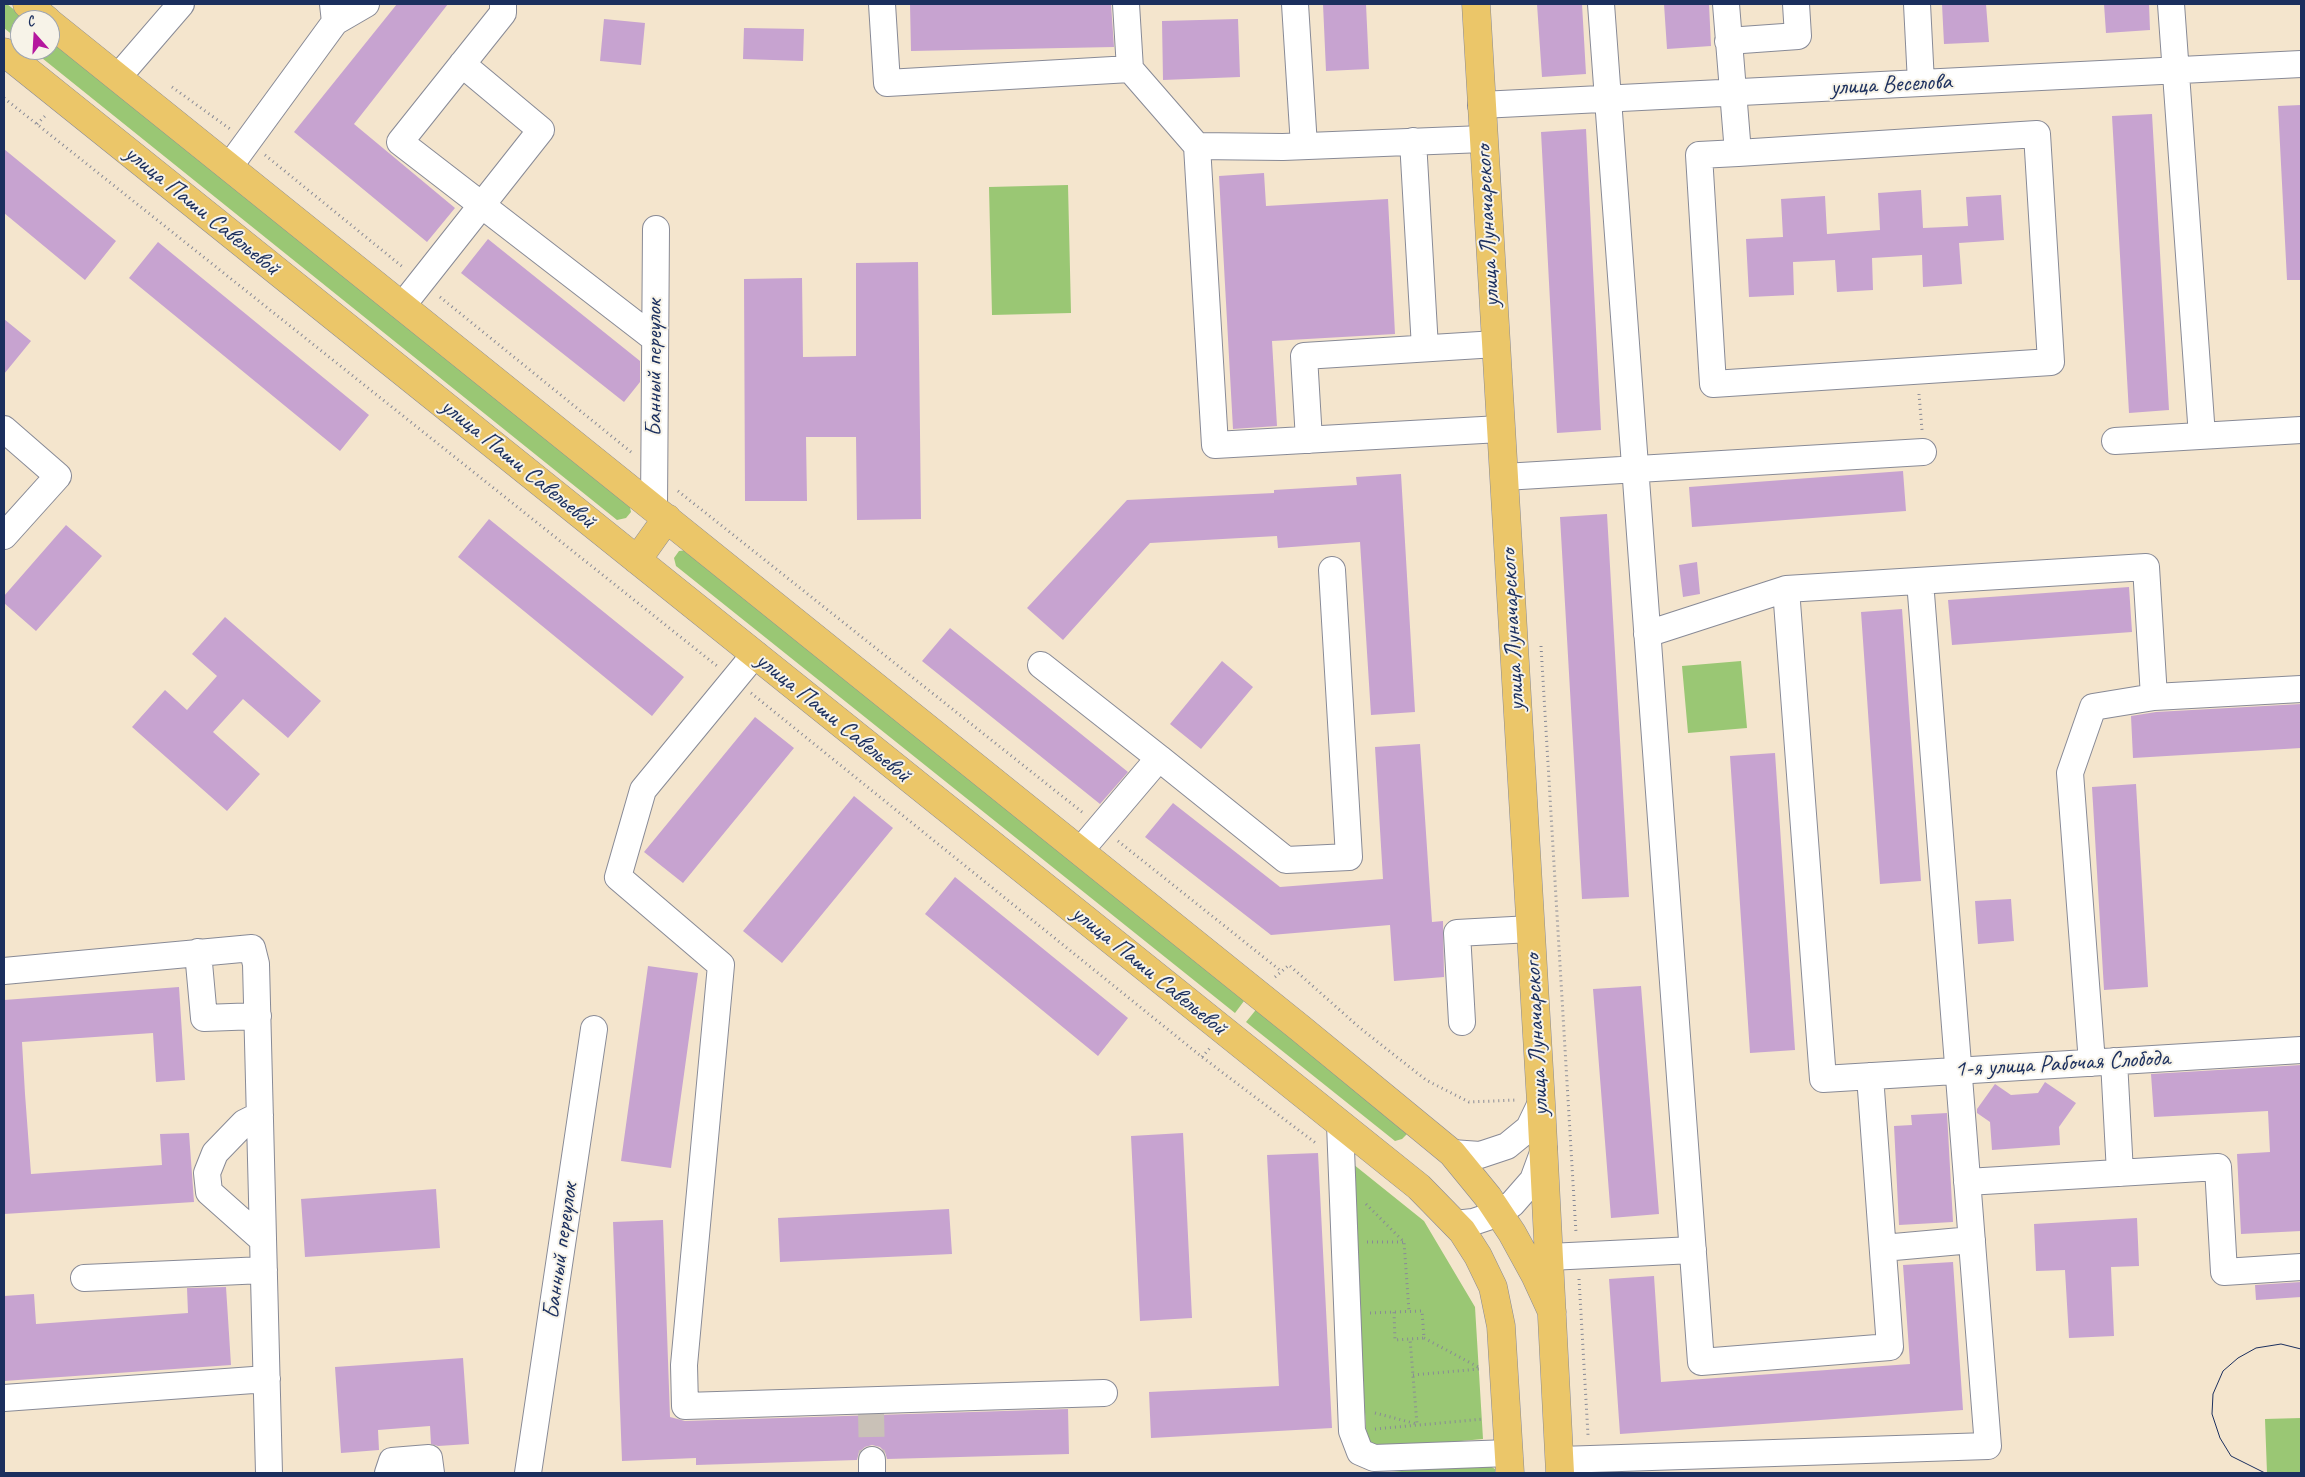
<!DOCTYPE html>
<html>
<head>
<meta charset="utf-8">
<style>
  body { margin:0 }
  #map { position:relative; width:2305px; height:1477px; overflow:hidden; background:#f4e5cd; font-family:Caveat,sans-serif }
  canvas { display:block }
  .frame { position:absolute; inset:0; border:5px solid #1b2f5e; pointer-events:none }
  .north { position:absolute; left:10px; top:10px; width:50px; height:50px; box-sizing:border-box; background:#f7f3e8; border:1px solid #9fa5b1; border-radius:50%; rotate:341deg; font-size:14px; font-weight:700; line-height:20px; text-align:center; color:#1b2f5e }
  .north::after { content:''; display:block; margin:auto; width:18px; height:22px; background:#b5179e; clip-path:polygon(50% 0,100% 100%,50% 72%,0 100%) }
</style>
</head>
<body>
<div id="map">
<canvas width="2305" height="1477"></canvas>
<div class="frame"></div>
<div class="north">С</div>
</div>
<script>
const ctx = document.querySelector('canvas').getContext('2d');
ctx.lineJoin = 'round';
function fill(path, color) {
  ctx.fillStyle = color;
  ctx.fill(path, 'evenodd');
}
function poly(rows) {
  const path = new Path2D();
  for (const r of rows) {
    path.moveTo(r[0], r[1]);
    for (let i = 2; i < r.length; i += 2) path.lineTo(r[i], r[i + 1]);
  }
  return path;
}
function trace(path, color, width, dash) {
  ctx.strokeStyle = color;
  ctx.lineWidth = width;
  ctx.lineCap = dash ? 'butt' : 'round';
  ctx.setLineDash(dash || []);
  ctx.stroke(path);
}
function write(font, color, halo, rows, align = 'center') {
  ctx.font = font + ' Caveat,sans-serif';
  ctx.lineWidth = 4;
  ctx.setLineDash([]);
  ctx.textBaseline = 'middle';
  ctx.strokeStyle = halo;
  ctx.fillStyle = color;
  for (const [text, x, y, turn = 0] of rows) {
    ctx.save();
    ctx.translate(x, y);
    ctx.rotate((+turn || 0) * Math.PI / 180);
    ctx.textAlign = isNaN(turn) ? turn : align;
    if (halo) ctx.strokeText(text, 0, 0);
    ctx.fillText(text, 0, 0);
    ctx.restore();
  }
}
fill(poly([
  [4,4,7,4,27,20,20,20,20,41,4,28],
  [50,38,629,503,631,512,626,518,617,520,32,50,50,50],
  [1068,185,1071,313,992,315,989,187],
  [688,550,1247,997,1235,1013,676,566,674,558,679,551],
  [1741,661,1747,728,1688,733,1682,666],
  [1259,1006,1408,1133,1402,1139,1395,1141,1246,1022],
  [1348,1160,1424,1221,1475,1307,1483,1439,1374,1449,1367,1442],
  [2301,1418,2301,1473,2267,1473,2265,1419],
  [1485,1463,1495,1469,1495,1473,1381,1473]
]), '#9ac774');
fill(poly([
  [397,4,448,4,354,124,455,208,427,242,294,132],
  [910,4,1111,4,1114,47,911,51],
  [1323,4,1366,4,1369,69,1326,71],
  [1537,4,1582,4,1586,74,1542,77],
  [1664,4,1709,4,1711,46,1667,49],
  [1942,4,1986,4,1989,42,1944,44],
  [2104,4,2149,4,2150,30,2106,33],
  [604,19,645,23,641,65,600,61],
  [1238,19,1240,77,1163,80,1162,21],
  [744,28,804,29,803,61,743,59],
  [2301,105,2301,280,2287,280,2278,106],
  [2152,114,2169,410,2129,413,2112,116],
  [1586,129,1601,430,1557,433,1541,132],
  [4,149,116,241,85,280,4,213],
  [1264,173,1266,206,1388,199,1395,334,1272,341,1277,426,1233,429,1219,176],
  [1921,190,1923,228,1968,226,1966,197,2001,195,2004,240,1959,243,1962,284,1923,287,1922,255,1872,258,1873,290,1837,292,1835,260,1793,262,1794,295,1749,297,1746,239,1783,237,1781,199,1825,196,1827,234,1880,230,1878,193],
  [488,239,640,361,640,382,624,402,461,273],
  [158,242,369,415,340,451,129,278],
  [918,262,921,519,857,520,856,437,806,437,807,501,745,501,744,279,802,278,803,357,856,356,856,263],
  [4,319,31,341,4,374],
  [1903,471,1906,511,1692,527,1689,487],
  [1401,474,1415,712,1371,715,1360,542,1278,548,1277,536,1150,543,1063,640,1027,608,1127,500,1274,493,1274,490,1357,485,1356,477],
  [1607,514,1629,897,1582,899,1560,517],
  [489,519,684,677,652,716,458,557],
  [66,525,102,556,36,631,4,603,4,596],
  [1697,562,1700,594,1683,597,1679,565],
  [2129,587,2132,632,1952,645,1948,600],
  [1902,609,1921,881,1880,884,1861,612],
  [225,617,321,701,288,738,243,699,213,732,260,774,227,811,132,727,165,690,187,710,217,676,192,654],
  [950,628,1128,772,1100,804,922,661],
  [1222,661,1253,687,1201,749,1170,724],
  [2301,704,2301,748,2133,758,2131,716,2156,712],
  [755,717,794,748,683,883,644,852],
  [1420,744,1432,922,1443,921,1444,977,1394,981,1390,925,1271,935,1145,837,1173,803,1280,887,1383,879,1375,747],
  [1775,753,1795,1050,1750,1053,1730,756],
  [2136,784,2148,987,2104,990,2092,787],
  [854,796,893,828,782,963,743,931],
  [955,877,1128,1018,1098,1056,925,914],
  [2011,899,2014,941,1978,944,1975,901],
  [648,966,698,973,671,1168,621,1161],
  [1641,986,1659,1214,1611,1218,1593,989],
  [179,987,185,1080,156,1082,153,1033,22,1042,25,1094,31,1174,162,1165,160,1134,189,1133,194,1202,4,1214,4,1000],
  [2301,1065,2301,1231,2241,1234,2237,1154,2270,1152,2268,1111,2154,1117,2151,1074],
  [2045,1082,2076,1103,2059,1127,2060,1145,1992,1150,1990,1122,1977,1113,1977,1109,1995,1084,2011,1095,2038,1093],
  [1947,1113,1953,1222,1899,1225,1894,1126,1912,1125,1911,1115],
  [1183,1133,1192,1318,1140,1321,1131,1136],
  [1318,1153,1332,1428,1151,1438,1149,1392,1279,1386,1267,1155],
  [436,1189,440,1248,305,1257,301,1199],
  [949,1209,952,1254,780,1262,778,1218],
  [2137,1218,2139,1266,2111,1267,2114,1336,2069,1338,2065,1270,2036,1271,2034,1224],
  [663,1220,670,1417,685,1421,1068,1409,1069,1454,887,1459,885,1452,880,1447,872,1445,865,1447,859,1452,857,1460,696,1465,696,1458,622,1461,613,1222],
  [1953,1262,1963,1410,1620,1434,1609,1279,1654,1276,1661,1382,1910,1364,1903,1265],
  [2301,1282,2301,1297,2256,1300,2255,1285],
  [226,1287,231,1365,4,1381,4,1296,34,1294,36,1324,188,1313,187,1288],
  [463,1358,469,1444,438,1446,431,1444,430,1426,378,1430,379,1450,341,1453,335,1367]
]), '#c7a3d0');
trace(poly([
  [871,1411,872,1460]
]), '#c9c1b7', 26, [26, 13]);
const minor = poly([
  [503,4,503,13,400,142,655,339],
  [882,4,887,83,1130,69],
  [1126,4,1130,69,1197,146,1283,147,1483,139],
  [1295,4,1304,146],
  [1601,4,1701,1362,1890,1347,1870,1076],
  [1726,4,1738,153,1699,155,1713,384,2051,362,2037,134,1738,153],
  [1917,4,1921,83],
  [2171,4,2202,436],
  [335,22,366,4],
  [1728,41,1798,36,1796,4],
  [118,77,181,4],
  [1481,105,2301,64],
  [1413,141,1425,348],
  [1197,146,1215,445,1500,429],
  [229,167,335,22,333,4],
  [402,306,541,130,462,64],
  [4,429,58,476,4,536],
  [1309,440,1304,356,1496,344],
  [2115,441,2301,430],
  [1504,477,1923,452],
  [654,507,656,229],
  [1647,634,1786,589],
  [755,654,643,790,618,877,721,965,684,1365,685,1406,1104,1393],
  [1041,665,1159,758,1080,851],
  [2154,697,2146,567,1786,589,1823,1079,2301,1050],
  [1159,758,1286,860,1349,857,1332,570],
  [198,952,204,1018,258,1016],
  [4,971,252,948,256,964,269,1473],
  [1462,1022,1457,933,1531,929],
  [2114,1061,2120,1173],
  [2092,1063,2070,773,2093,707,2154,697,2301,689],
  [260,1115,244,1123,215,1153,207,1173,209,1192,263,1240],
  [1340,1124,1352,1431,1360,1452,1374,1458,1509,1453],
  [1452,1153,1480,1155,1507,1146,1529,1128,1541,1103],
  [1967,1182,2218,1167,2224,1272,2301,1267],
  [1455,1224,1473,1222,1491,1216,1512,1204,1533,1180,1544,1150],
  [1883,1248,1972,1240],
  [1549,1257,1693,1250],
  [84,1278,264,1270],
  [4,1398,267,1379],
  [872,1460,872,1473],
  [1560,1460,1988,1446,1920,581],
  [388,1473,392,1461,429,1458,431,1473],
  [528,1473,594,1029]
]);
const major = poly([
  [27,4,47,20],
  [1476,4,1541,1103,1560,1473],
  [50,23,1300,1028,1452,1153,1488,1197,1512,1233,1535,1275,1552,1312],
  [4,52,1419,1187,1462,1231,1478,1256,1493,1287,1501,1326,1510,1473],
  [637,560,667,518]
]);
trace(minor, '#888a96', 28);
trace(major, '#888a96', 29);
trace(poly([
  [172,87,230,129],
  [4,98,717,666],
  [37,124,45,116],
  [265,155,404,268],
  [440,297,631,452],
  [1919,394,1922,430],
  [678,491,1082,812],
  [1541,646,1576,1233],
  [751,693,1202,1057,1317,1144],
  [1118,841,1281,971],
  [1275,977,1289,965,1360,1028,1426,1080,1469,1102,1517,1100],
  [1202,1057,1210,1048],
  [1366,1204,1404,1242,1409,1311],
  [1367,1242,1403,1242],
  [1579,1279,1588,1435],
  [1370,1313,1394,1312,1422,1311,1424,1338,1395,1340,1394,1312],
  [1424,1338,1480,1368],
  [1413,1375,1479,1369],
  [1375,1413,1417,1424,1410,1339],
  [1375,1429,1484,1419]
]), '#888a96', 3, [1, 4]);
trace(minor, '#fff', 26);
trace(major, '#ebc669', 28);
trace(poly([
  [2265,1473,2231,1456,2220,1438,2212,1414,2213,1394,2223,1371,2238,1358,2256,1348,2281,1344,2301,1349]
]), '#1b2f5e', 1);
write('24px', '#1b2f5e', '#f7f3e8', [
  ["улица Веселова",1891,85,-3],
  ["улица Паши Савельевой",202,211,39],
  ["улица Луначарского",1488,226,-93],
  ["Банный переулок",655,368,-90],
  ["улица Паши Савельевой",518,464,39],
  ["улица Луначарского",1513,630,-93],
  ["улица Паши Савельевой",833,718,39],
  ["улица Паши Савельевой",1149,971,39],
  ["улица Луначарского",1537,1035,-93],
  ["1-я улица Рабочая Слобода",2062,1064,-3],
  ["Банный переулок",561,1251,-82]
]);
</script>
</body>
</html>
